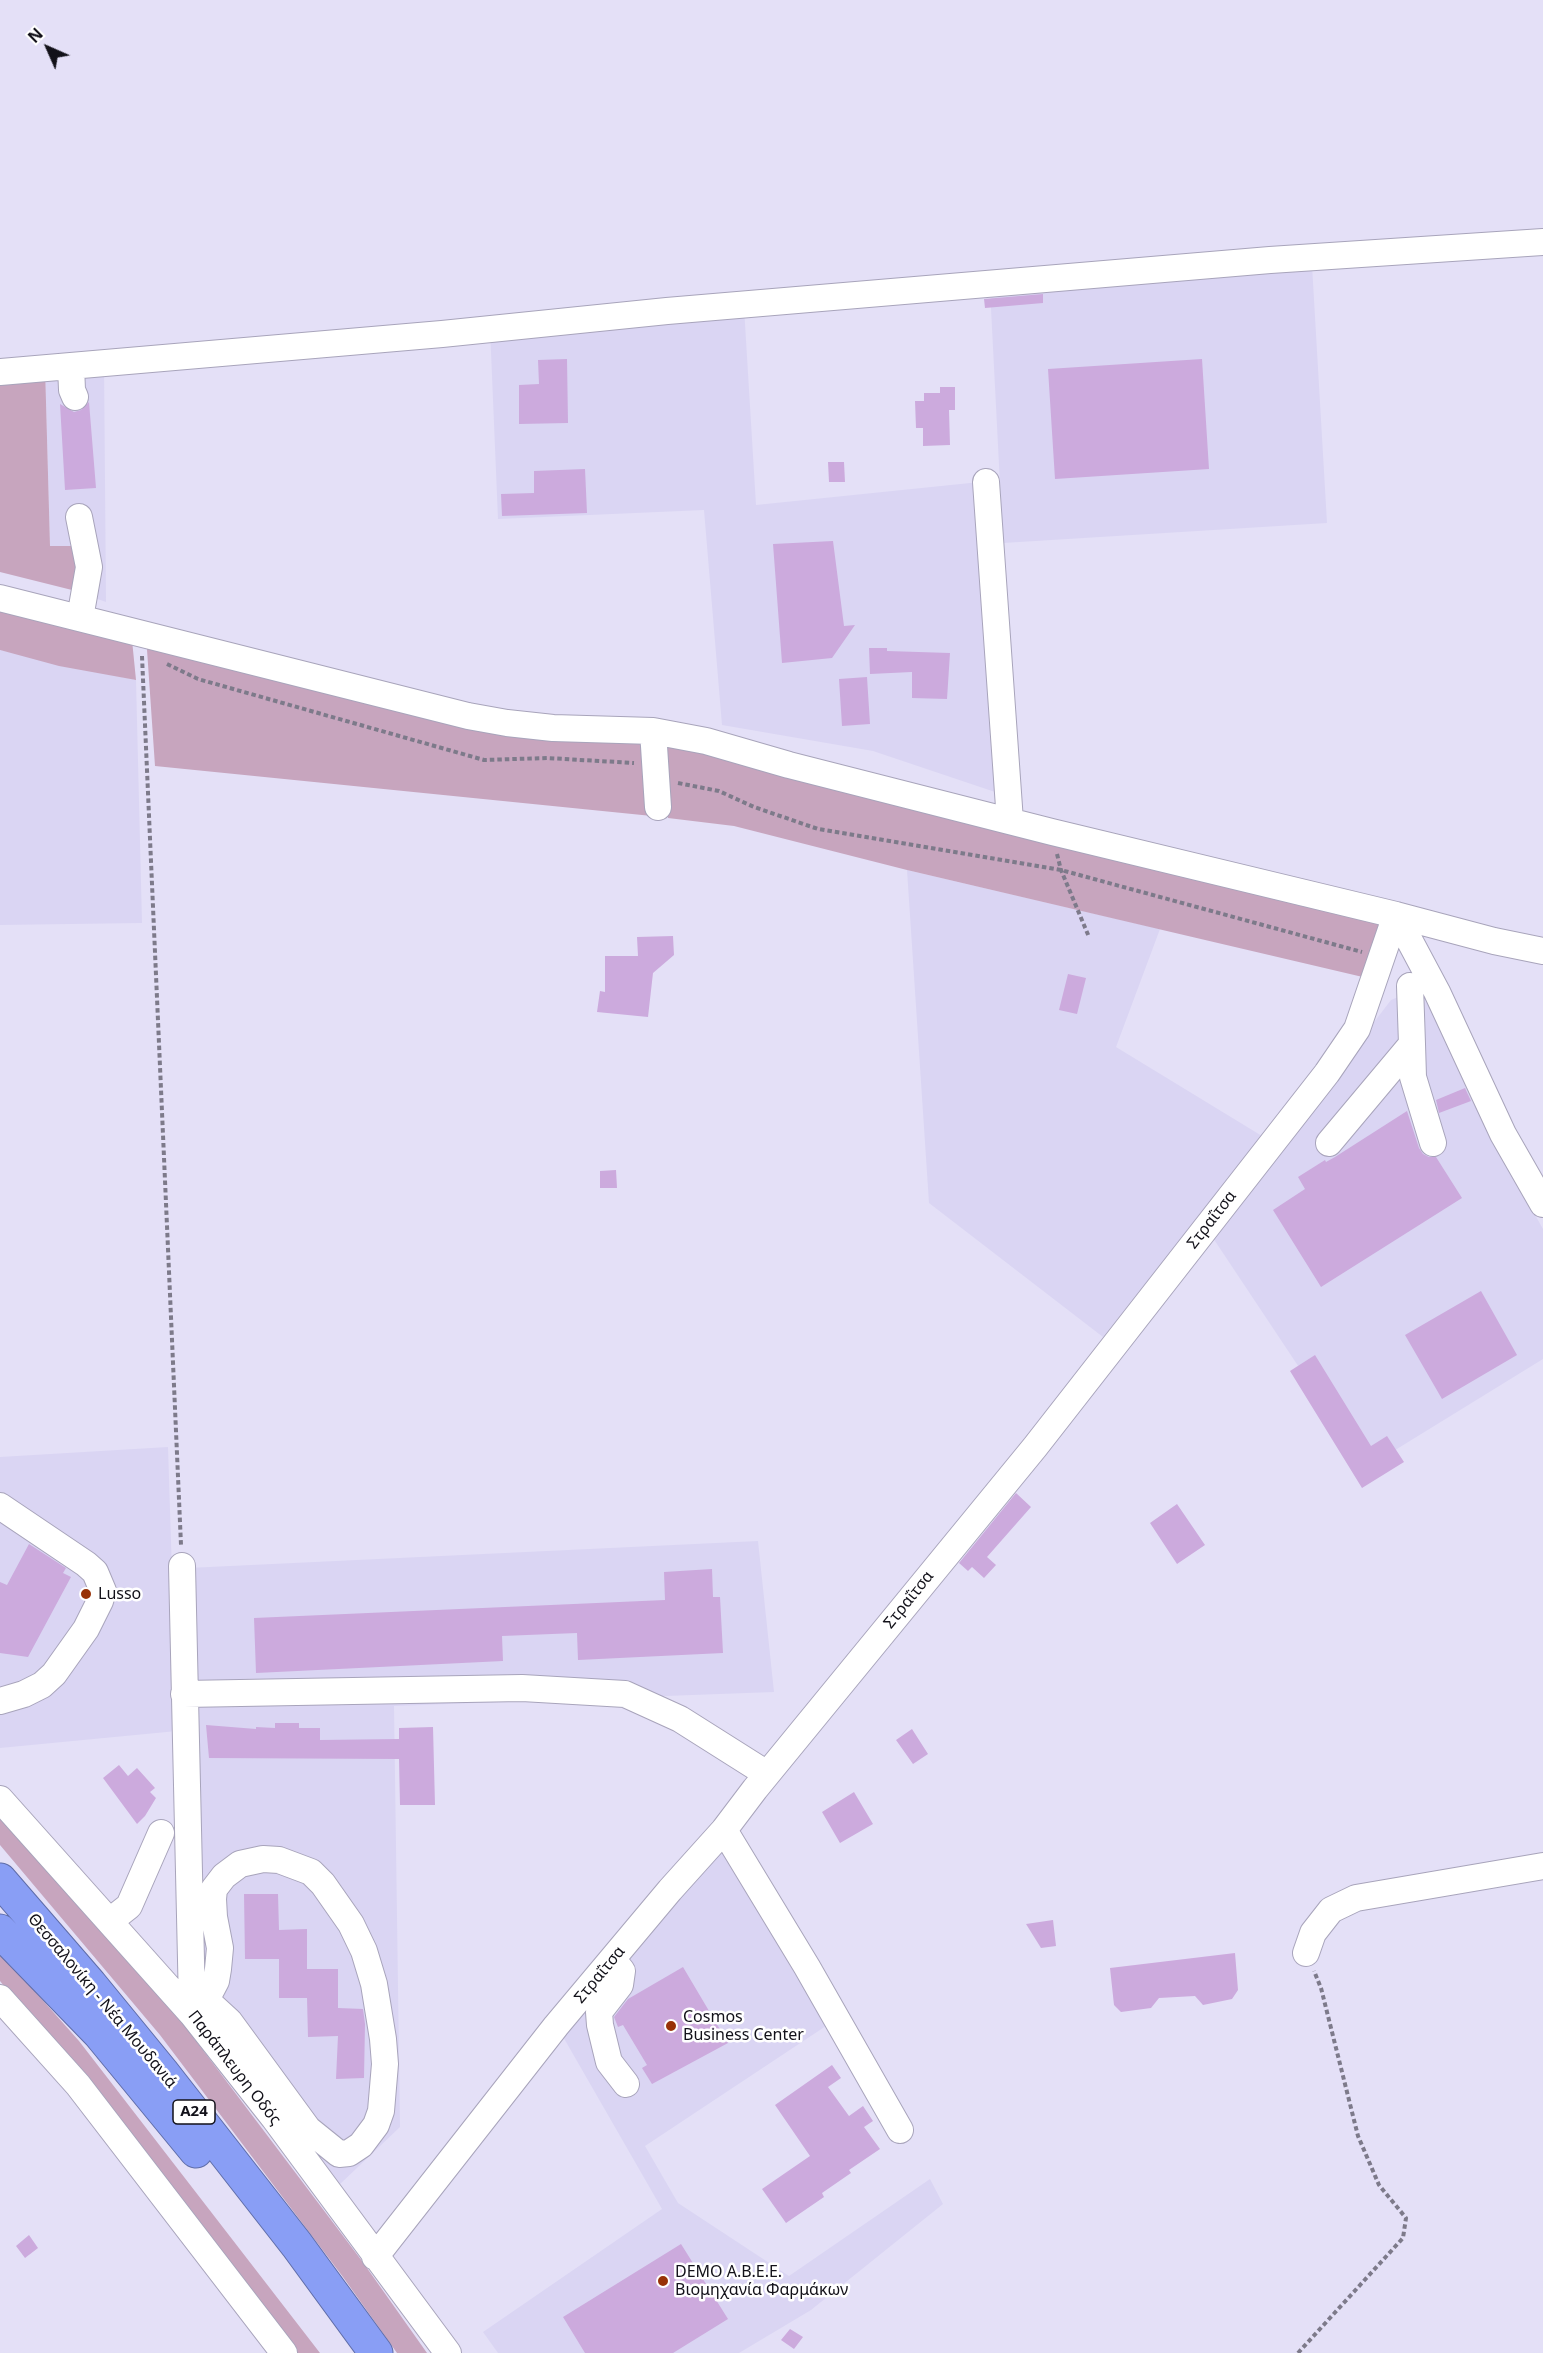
<!DOCTYPE html>
<html>
<head>
<meta charset="utf-8">
<style>
  body { margin:0 }
  #map { position:relative; width:1543px; height:2353px; overflow:hidden; background:#e4e0f7; font-family:"Noto Sans",sans-serif }
  canvas { display:block }
  .north { position:absolute; left:18px; top:18px; width:60px; height:60px; -webkit-text-stroke:4px #fff; paint-order:stroke; rotate:315deg; font-size:16px; font-weight:700; line-height:24px; text-align:center; color:#121119 }
  .north::after { content:''; display:block; margin:auto; width:21px; height:27px; background:#121119; clip-path:polygon(50% 0,100% 100%,50% 72%,0 100%) }
</style>
</head>
<body>
<div id="map">
<canvas width="1543" height="2353"></canvas>
<div class="north">N</div>
</div>
<script>
const ctx = document.querySelector('canvas').getContext('2d');
ctx.lineJoin = 'round';
function fill(path, color) {
  ctx.fillStyle = color;
  ctx.fill(path, 'evenodd');
}
function poly(rows) {
  const path = new Path2D();
  for (const r of rows) {
    path.moveTo(r[0], r[1]);
    for (let i = 2; i < r.length; i += 2) path.lineTo(r[i], r[i + 1]);
  }
  return path;
}
function trace(path, color, width, dash) {
  ctx.strokeStyle = color;
  ctx.lineWidth = width;
  ctx.lineCap = dash ? 'butt' : 'round';
  ctx.setLineDash(dash || []);
  ctx.stroke(path);
}
function write(font, color, halo, rows, align = 'center') {
  ctx.font = font + ' "Noto Sans",sans-serif';
  ctx.lineWidth = 5;
  ctx.setLineDash([]);
  ctx.textBaseline = 'middle';
  ctx.strokeStyle = halo;
  ctx.fillStyle = color;
  for (const [text, x, y, turn = 0] of rows) {
    ctx.save();
    ctx.translate(x, y);
    ctx.rotate((+turn || 0) * Math.PI / 180);
    ctx.textAlign = isNaN(turn) ? turn : align;
    if (halo) ctx.strokeText(text, 0, 0);
    ctx.fillText(text, 0, 0);
    ctx.restore();
  }
}
fill(poly([
  [1312,265,1327,523,1003,543,990,289],
  [744,307,756,505,980,482,1001,794,873,751,722,725,704,510,498,519,490,328],
  [104,362,106,602,72,590,50,546,45,366],
  [0,650,136,680,142,923,0,925],
  [907,870,1160,929,1116,1047,1262,1136,1103,1337,929,1203],
  [1403,995,1417,996,1431,1000,1521,1190,1543,1229,1543,1359,1366,1468,1211,1235,1391,1000],
  [168,1447,177,1731,0,1748,0,1457],
  [758,1541,774,1692,394,1706,400,2127,338,2186,200,2007,188,1568],
  [719,1841,835,2020,645,2146,678,2203,789,2276,930,2179,943,2204,811,2310,739,2353,498,2353,483,2332,662,2209,558,2028]
]), '#dad5f3');
fill(poly([
  [45,366,50,546,71,546,77,567,72,590,0,572,0,370],
  [0,594,131,630,136,680,59,666,0,650],
  [146,635,464,719,636,734,647,761,652,816,155,766],
  [654,738,1377,923,1382,933,1367,978,907,870,734,826,668,818,665,788],
  [0,1810,80,1901,184,2025,362,2261,427,2353,397,2353,343,2277,160,2035,0,1845],
  [0,1952,79,2041,320,2353,297,2353,0,1981]
]), '#c7a5be');
fill(poly([
  [1043,294,1043,303,985,308,984,299],
  [567,359,568,423,519,424,519,385,539,384,538,360],
  [1202,359,1209,469,1055,479,1048,369],
  [940,387,955,387,955,410,949,410,950,445,923,446,923,428,916,428,915,401,924,401,924,393,940,393],
  [89,402,96,488,65,490,60,404,74,412,81,410],
  [828,462,844,462,845,482,829,482],
  [585,469,587,513,502,516,501,494,534,493,534,471],
  [833,541,844,626,855,625,832,658,782,663,773,544],
  [869,648,887,648,887,651,950,653,947,699,912,698,912,672,870,674],
  [867,677,870,724,842,726,839,679],
  [673,936,674,955,653,973,648,1017,597,1012,600,991,605,992,605,956,638,956,637,937],
  [1068,974,1086,978,1077,1014,1059,1010],
  [1465,1088,1471,1101,1439,1113,1436,1100],
  [1407,1111,1419,1148,1423,1154,1429,1157,1436,1157,1462,1198,1321,1287,1273,1210,1305,1189,1298,1177,1325,1160,1326,1162,1335,1157],
  [616,1170,617,1188,600,1188,600,1171],
  [1481,1291,1517,1355,1442,1399,1405,1335],
  [1315,1355,1371,1446,1387,1436,1404,1462,1362,1488,1290,1371],
  [1016,1493,1031,1507,987,1557,996,1565,984,1578,972,1567,968,1571,959,1563],
  [1177,1504,1205,1545,1177,1564,1150,1523],
  [29,1544,66,1568,63,1573,71,1577,28,1657,0,1653,0,1582,7,1585],
  [712,1569,713,1597,720,1597,723,1653,578,1660,577,1633,502,1636,503,1661,256,1673,254,1618,665,1600,664,1572],
  [275,1723,299,1723,299,1728,320,1728,320,1740,399,1739,399,1728,433,1727,435,1805,400,1805,399,1759,209,1758,206,1725,256,1729,256,1727,275,1728],
  [912,1729,928,1754,913,1764,896,1740],
  [119,1765,128,1776,137,1768,155,1788,150,1792,156,1798,145,1816,137,1824,103,1778],
  [854,1792,873,1824,840,1843,822,1812],
  [244,1894,278,1894,279,1930,307,1929,307,1969,338,1969,338,2008,363,2009,365,2024,364,2078,336,2079,338,2036,308,2037,307,1998,279,1998,279,1959,245,1959],
  [1053,1920,1056,1946,1041,1948,1026,1924],
  [1235,1953,1238,1990,1232,1999,1203,2005,1195,1996,1159,1998,1151,2008,1121,2012,1114,2005,1110,1968],
  [683,1967,728,2043,652,2084,642,2068,647,2065,623,2025,618,2027,614,2017,628,1999],
  [832,2065,841,2078,828,2087,849,2116,863,2106,873,2121,864,2127,880,2149,849,2170,851,2173,822,2193,824,2197,786,2223,762,2189,810,2156,775,2105],
  [29,2235,38,2248,25,2258,16,2246],
  [681,2244,728,2319,673,2353,585,2353,563,2317],
  [790,2329,803,2337,794,2349,781,2340]
]), '#cad');
const minor = poly([
  [71,366,72,390,75,397],
  [0,372,442,334,667,311,1270,260,1543,242],
  [986,482,1010,821],
  [79,517,89,567,80,618],
  [0,598,468,716,507,723,553,728,653,731,706,741,789,765,1052,832,1396,915,1494,941,1543,951],
  [653,731,658,807],
  [1396,915,1437,992,1503,1134,1543,1204],
  [1412,1044,1413,1077,1433,1143],
  [1329,1143,1412,1044,1410,986],
  [0,1506,86,1564,95,1572,103,1591,100,1601,86,1629,54,1674,42,1685,24,1694,0,1701],
  [182,1566,192,2004],
  [184,1694,522,1688,625,1694,680,1719,767,1774],
  [0,1799,192,2014,274,2118,448,2353],
  [724,1830,807,1967,900,2130],
  [110,1921,129,1906,161,1833],
  [1306,1953,1313,1933,1331,1910,1356,1898,1543,1866],
  [613,1960,622,1971,620,1985,599,2012,600,2025,609,2062,626,2084],
  [192,1987,206,2000,229,2021,308,2129,339,2154,349,2153,361,2145,376,2125,381,2111,385,2064,383,2039,374,1984,364,1951,351,1924,323,1884,311,1872,279,1860,263,1859,240,1864,224,1876,214,1889,213,1899,214,1917,220,1948,218,1969,216,1981,206,2000],
  [0,1998,78,2085,284,2353],
  [375,2257,556,2026,670,1890,724,1830,755,1789,1035,1447,1327,1073,1357,1029,1396,915]
]);
const highway = poly([
  [0,1880,90,1984,162,2072,297,2245,376,2353],
  [0,1931,99,2033,196,2151]
]);
trace(minor, '#a8a4bb', 28);
trace(highway, '#5f6da8', 35);
trace(poly([
  [142,656,181,1545],
  [167,664,198,679,484,760,547,758,634,763],
  [678,783,719,791,754,807,818,829,1061,870,1362,952],
  [1057,854,1061,870,1089,937],
  [1298,2353,1403,2238,1406,2218,1379,2185,1358,2136,1321,1988,1314,1971]
]), '#7d7a8a', 4, [4.5, 3]);
trace(minor, '#fff', 26);
trace(highway, '#899ef5', 33);
for (const [x, y, r, color] of [
  [86,1594,6,"#983207"],
  [671,2026,6,"#983207"],
  [663,2281,6,"#983207"]
]) {
  const dot = new Path2D();
  dot.arc(x, y, r, 0, 2 * Math.PI);
  ctx.fillStyle = color;
  ctx.fill(dot);
  trace(dot, '#fff', 2);
}
for (const [x, y, w] of [
  [194,2112,42]
]) {
  const box = new Path2D();
  box.roundRect(x - w / 2, y - 12, w, 24, 4.5);
  ctx.fillStyle = '#fff';
  ctx.fill(box);
  trace(box, '#121119', 1.5);
}
write('bold 15px', '#121119', null, [
  ["Α24",194,2112]
]);
write('16px', '#121119', '#fff', [
  ["Στραΐτσα",1212,1220,-52],
  ["Στραΐτσα",909,1600,-51],
  ["Στραΐτσα",600,1975,-50],
  ["Θεσσαλονίκη - Νέα Μουδανιά",102,2001,50],
  ["Παράπλευρη Οδός",234,2068,52]
]);
write('16px', '#121119', '#fff', [
  ["Lusso",98,1594],
  ["Cosmos",683,2017],
  ["Business Center",683,2035],
  ["DEMO A.B.E.E.",675,2272],
  ["Βιομηχανία Φαρμάκων",675,2290]
], 'left');
</script>
</body>
</html>
